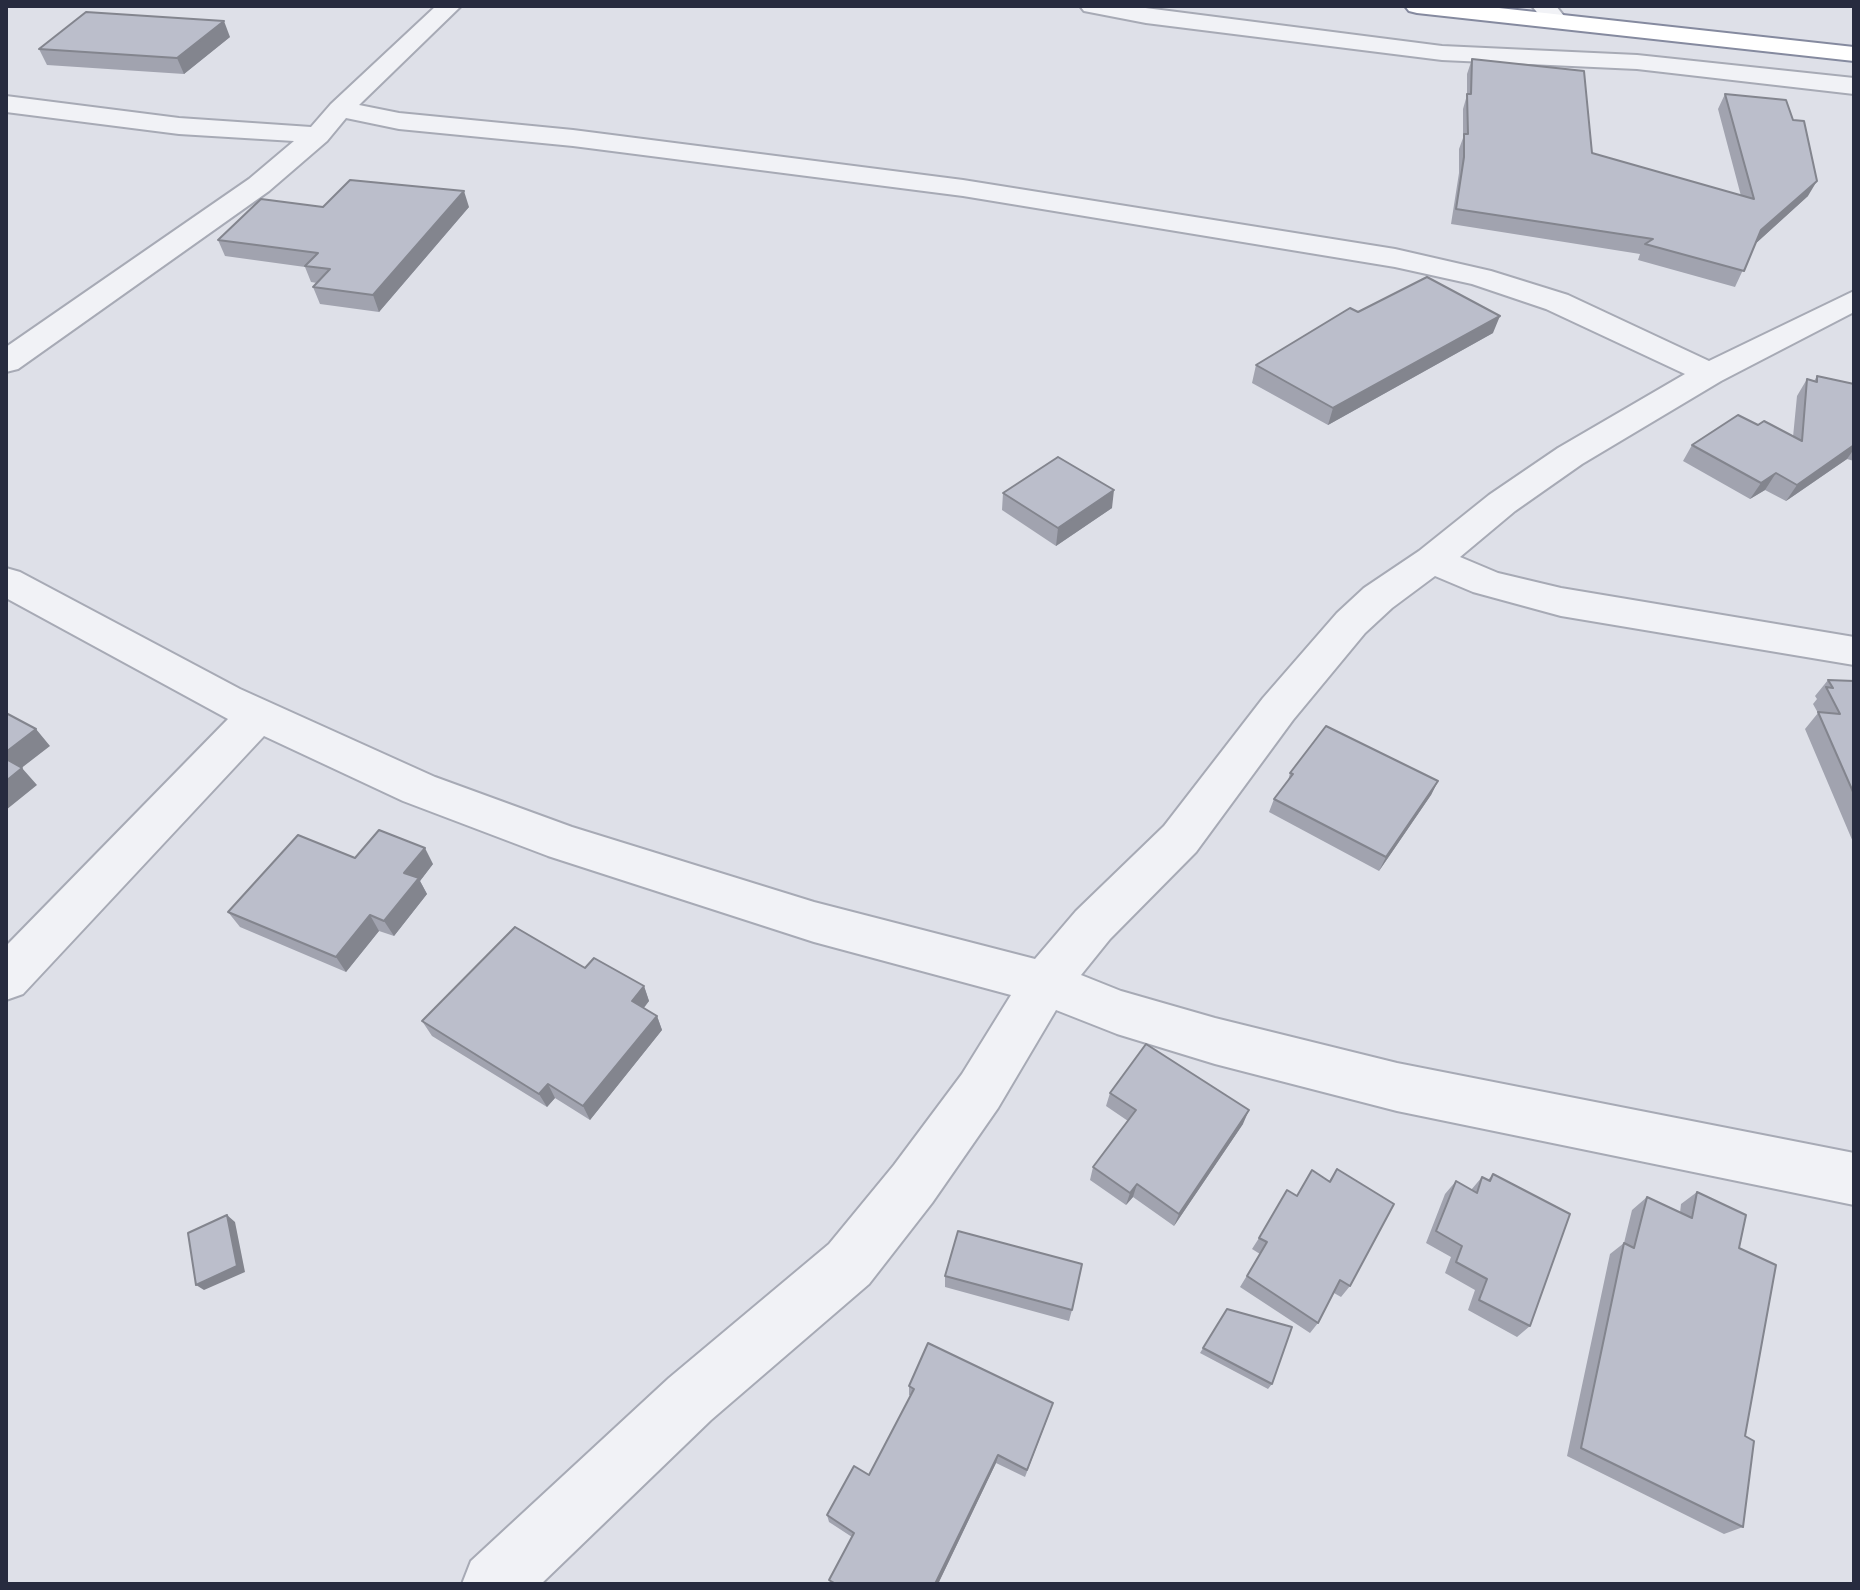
<!DOCTYPE html>
<html>
<head>
<meta charset="utf-8">
<style>
  body { margin:0 }
  #map { position:relative; width:1860px; height:1590px; overflow:hidden; background:#dee0e8; font-family:Jost,sans-serif }
  canvas { display:block }
  .frame { position:absolute; inset:0; border:8px solid #272b3f; pointer-events:none }
</style>
</head>
<body>
<div id="map">
<canvas width="1860" height="1590"></canvas>
<div class="frame"></div>
</div>
<script>
const ctx = document.querySelector('canvas').getContext('2d');
ctx.lineJoin = 'round';
function poly(rows) {
  const path = new Path2D();
  for (const r of rows) {
    path.moveTo(r[0], r[1]);
    for (let i = 2; i < r.length; i += 2) path.lineTo(r[i], r[i + 1]);
  }
  return path;
}
function trace(path, color, width, dash) {
  ctx.strokeStyle = color;
  ctx.lineWidth = width;
  ctx.lineCap = dash ? 'butt' : 'round';
  ctx.setLineDash(dash || []);
  ctx.stroke(path);
}
function fill(path, color) {
  ctx.fillStyle = color;
  ctx.fill(path, 'evenodd');
}
const minor = poly([
  [436,6,461,6,359,105,399,113,573,130,963,180,1395,249,1491,271,1568,295,1709,361,1854,291,1854,312,1721,381,1582,464,1515,511,1460,557,1498,573,1561,588,1854,637,1854,665,1561,616,1473,592,1435,576,1392,608,1365,633,1293,720,1196,852,1110,939,1081,975,1121,991,1215,1018,1397,1063,1854,1153,1854,1205,1397,1111,1215,1064,1117,1034,1056,1010,998,1108,932,1203,869,1284,711,1420,541,1584,462,1584,471,1561,669,1378,829,1244,894,1165,962,1074,1011,995,814,942,548,856,403,801,264,736,23,994,6,1000,6,946,228,719,6,598,6,568,20,572,240,689,435,777,572,827,814,902,1035,959,1076,911,1164,826,1263,698,1337,613,1364,588,1419,551,1489,495,1558,448,1685,374,1546,309,1472,284,1395,267,963,196,573,146,399,129,346,118,327,141,269,191,18,369,6,372,6,347,249,179,294,141,179,134,6,112,6,96,179,118,311,127,331,104,436,6],
  [1080,6,1130,6,1442,46,1637,55,1854,78,1854,94,1637,69,1442,60,1146,23,1084,11,1080,6],
  [1532,6,1556,6,1568,21,1564,26,1556,28,1548,26,1532,6]
]);
const highway = poly([
  [1405,6,1481,6,1854,47,1854,61,1417,13,1409,11,1405,6]
]);
trace(minor, '#a7aab5', 4);
trace(highway, '#858a9f', 4);
fill(minor, '#f1f2f6');
fill(highway, '#fff');
fill(poly([
  [230,37,184,74,47,65,39,49],
  [1472,59,1592,153,1741,196,1718,109,1725,94,1808,196,1755,244,1735,287,1638,260,1640,254,1451,224,1459,173,1459,149,1463,138,1463,109,1467,95,1467,74],
  [323,207,469,207,379,312,320,304,313,287,317,283,311,282,305,267,225,256,218,240],
  [1358,312,1493,333,1328,425,1252,383,1256,365],
  [1817,376,1854,384,1854,461,1847,459,1786,501,1765,490,1750,499,1683,461,1692,445,1758,425,1793,437,1797,396,1807,379,1814,381],
  [1003,493,1112,508,1056,546,1002,510],
  [1828,680,1854,681,1854,842,1853,842,1805,729,1818,713,1813,704,1817,699,1815,696],
  [1290,773,1438,781,1431,795,1379,871,1269,812,1274,799,1288,781],
  [355,858,433,864,420,881,427,894,394,936,379,931,346,972,240,927,228,912],
  [585,968,644,986,649,1001,644,1008,657,1016,662,1030,590,1120,555,1098,547,1107,432,1036,422,1021],
  [1110,1093,1243,1124,1174,1226,1133,1197,1126,1205,1090,1180,1093,1167,1128,1121,1106,1106],
  [1337,1169,1350,1286,1341,1297,1334,1293,1318,1323,1310,1333,1240,1287,1260,1254,1252,1249,1259,1238,1297,1196,1329,1181],
  [1493,1174,1530,1326,1517,1337,1468,1310,1475,1290,1445,1273,1451,1257,1426,1243,1445,1194,1456,1181,1471,1190,1482,1177,1488,1180],
  [1697,1192,1739,1248,1745,1436,1743,1527,1724,1534,1567,1456,1610,1254,1624,1243,1632,1210,1647,1197,1680,1213,1681,1204],
  [945,1276,1072,1310,1069,1321,945,1287],
  [1227,1309,1272,1384,1268,1389,1200,1353],
  [909,1386,1050,1412,1025,1477,996,1463,938,1584,831,1584,829,1580,852,1537,829,1522,827,1515,869,1475,911,1396,909,1395]
]), '#a1a3af');
fill(poly([
  [224,21,230,37,184,74,177,58],
  [1817,181,1808,196,1753,246,1761,230],
  [464,191,469,207,379,312,373,295],
  [1500,316,1493,333,1328,425,1333,408],
  [1854,445,1854,449,1847,459,1786,501,1797,485],
  [1776,473,1765,490,1750,499,1761,483],
  [1114,490,1112,508,1056,546,1058,528],
  [36,729,50,746,15,773,6,763,6,752],
  [22,768,37,785,6,810,6,781],
  [1438,781,1431,795,1379,871,1386,857],
  [425,848,433,864,420,881,427,894,394,936,384,921,404,873],
  [370,915,379,931,346,972,336,957],
  [644,986,649,1001,637,1016,632,1001],
  [657,1016,662,1030,590,1120,583,1106],
  [548,1084,555,1098,547,1107,539,1094],
  [1249,1110,1243,1124,1174,1226,1179,1214],
  [1137,1184,1133,1197,1126,1205,1130,1193],
  [227,1215,235,1222,245,1272,204,1290,196,1285],
  [998,1455,996,1463,938,1584,935,1584]
]), '#83858e');
const building = poly([
  [86,12,224,21,177,58,39,49,86,12],
  [1472,59,1584,71,1592,153,1754,199,1725,94,1786,100,1793,120,1804,121,1817,181,1761,230,1744,271,1645,244,1653,239,1456,209,1464,157,1464,134,1468,134,1467,94,1471,94,1472,59],
  [350,180,464,191,373,295,313,287,330,269,305,266,318,253,218,240,261,199,323,207,350,180],
  [1427,277,1500,316,1333,408,1256,365,1350,308,1358,312,1427,277],
  [1817,376,1854,384,1854,445,1797,485,1776,473,1761,483,1692,445,1738,415,1758,425,1764,421,1802,441,1807,379,1817,382,1817,376],
  [1058,457,1114,490,1058,528,1003,493,1058,457],
  [1828,680,1854,681,1854,794,1818,712,1840,714,1826,687,1833,688,1828,680],
  [6,713,36,729,6,752,6,713],
  [1326,726,1438,781,1386,857,1274,799,1293,774,1290,773,1326,726],
  [6,759,22,768,6,781,6,759],
  [379,830,425,848,404,873,419,878,384,921,370,915,336,957,228,912,298,835,355,858,379,830],
  [515,927,585,968,594,958,644,986,632,1001,657,1016,583,1106,548,1084,539,1094,422,1021,515,927],
  [1146,1044,1249,1110,1179,1214,1137,1184,1130,1193,1093,1167,1136,1110,1110,1093,1146,1044],
  [1337,1169,1394,1204,1350,1286,1340,1280,1318,1323,1247,1276,1267,1242,1259,1238,1287,1190,1297,1196,1312,1170,1330,1182,1337,1169],
  [1493,1174,1570,1214,1530,1326,1479,1300,1487,1279,1456,1262,1462,1246,1436,1231,1456,1181,1477,1193,1482,1177,1490,1181,1493,1174],
  [1697,1192,1746,1215,1739,1248,1776,1265,1745,1436,1754,1441,1743,1527,1581,1448,1624,1243,1634,1248,1647,1197,1692,1218,1697,1192],
  [227,1215,237,1266,196,1285,188,1233,227,1215],
  [958,1231,1082,1264,1072,1310,945,1276,958,1231],
  [1227,1309,1292,1327,1272,1384,1203,1348,1227,1309],
  [928,1343,1053,1403,1027,1470,998,1455,935,1584,836,1584,829,1580,854,1533,827,1515,854,1466,869,1475,914,1389,909,1386,928,1343]
]);
fill(building, '#bbbecb');
trace(building, '#83858e', 2);
</script>
</body>
</html>
